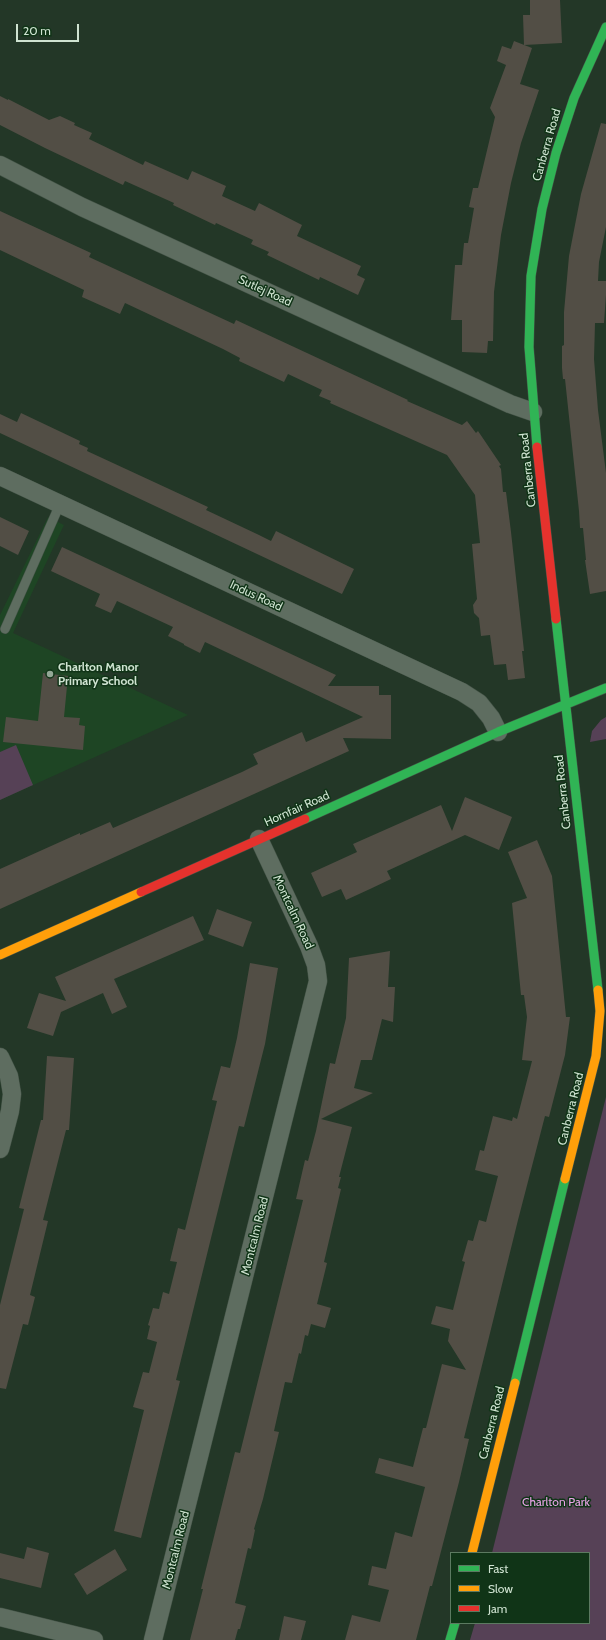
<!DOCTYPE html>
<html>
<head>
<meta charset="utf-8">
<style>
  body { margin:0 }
  #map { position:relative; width:606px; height:1640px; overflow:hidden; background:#233727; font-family:Cabin,sans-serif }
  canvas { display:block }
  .legend { position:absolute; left:450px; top:1552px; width:140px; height:72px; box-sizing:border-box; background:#103417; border:1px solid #5c7a61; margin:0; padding:5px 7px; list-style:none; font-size:12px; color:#cfe3d1 }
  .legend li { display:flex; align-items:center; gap:8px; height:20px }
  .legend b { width:20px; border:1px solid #5c7a61 }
  .scale { position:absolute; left:16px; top:24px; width:63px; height:18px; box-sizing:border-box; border:2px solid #cfe3d1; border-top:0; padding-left:5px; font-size:12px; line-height:14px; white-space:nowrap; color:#cfe3d1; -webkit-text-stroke:3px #103417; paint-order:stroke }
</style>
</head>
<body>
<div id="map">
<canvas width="606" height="1640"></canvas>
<ul class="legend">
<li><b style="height:5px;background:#30b455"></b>Fast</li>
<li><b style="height:5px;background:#ff9f0a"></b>Slow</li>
<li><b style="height:5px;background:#e5322d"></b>Jam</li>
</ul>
<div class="scale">20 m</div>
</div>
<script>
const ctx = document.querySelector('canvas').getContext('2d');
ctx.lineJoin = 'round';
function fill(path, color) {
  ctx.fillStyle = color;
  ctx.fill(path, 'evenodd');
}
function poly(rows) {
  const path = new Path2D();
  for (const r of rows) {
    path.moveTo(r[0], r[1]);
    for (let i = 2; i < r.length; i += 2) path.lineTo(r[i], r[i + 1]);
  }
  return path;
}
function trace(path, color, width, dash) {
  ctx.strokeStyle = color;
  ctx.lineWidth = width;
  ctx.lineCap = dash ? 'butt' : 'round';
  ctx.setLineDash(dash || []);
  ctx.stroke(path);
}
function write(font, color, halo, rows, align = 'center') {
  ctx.font = font + ' Cabin,sans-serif';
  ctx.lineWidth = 3;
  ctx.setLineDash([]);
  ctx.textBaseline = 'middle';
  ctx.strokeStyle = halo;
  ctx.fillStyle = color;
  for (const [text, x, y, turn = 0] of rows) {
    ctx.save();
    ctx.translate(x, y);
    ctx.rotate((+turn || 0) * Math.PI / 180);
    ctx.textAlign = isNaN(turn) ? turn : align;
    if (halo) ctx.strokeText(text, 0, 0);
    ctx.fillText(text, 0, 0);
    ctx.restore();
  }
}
fill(poly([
  [48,517,64,525,13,633,188,715,0,800,0,615]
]), '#1e4524');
fill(poly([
  [606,717,606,739,590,742,592,731,601,720],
  [16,745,33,785,0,800,0,752],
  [606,1097,606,1640,470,1640,475,1623,589,1623,589,1553,492,1553]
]), '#564156');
fill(poly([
  [530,0,560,0,562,43,524,45,523,15,530,15],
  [514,41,532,48,520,84,539,90,521,143,511,183,501,235,494,292,493,341,488,341,487,353,462,352,462,320,451,320,455,265,462,265,464,243,468,243,474,208,469,207,473,188,478,188,495,117,490,108,506,65,497,61,502,46,511,49],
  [0,96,8,100,8,99,49,120,60,116,75,123,74,125,92,133,89,139,143,165,145,161,188,180,192,171,226,186,222,196,255,211,259,203,302,225,297,236,361,266,357,275,365,279,358,295,320,277,319,280,267,255,269,252,251,244,253,240,216,223,215,225,173,205,174,203,125,181,123,185,45,148,0,125],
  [601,123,606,124,606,227,599,262,598,281,606,281,606,295,604,323,595,323,594,359,598,410,606,473,606,591,590,594,585,560,586,560,583,528,580,528,579,511,565,379,563,379,562,368,562,346,564,345,564,312,569,256,581,194],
  [0,211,91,253,89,257,234,324,236,320,408,400,407,401,462,425,467,421,476,433,478,431,501,465,499,466,501,469,503,492,506,492,511,532,524,651,522,651,525,678,508,680,506,664,494,665,490,635,481,636,479,618,474,613,473,605,477,599,472,544,480,543,475,495,447,455,330,403,331,401,319,396,322,390,288,374,284,382,239,361,240,358,223,349,125,303,120,314,82,297,84,290,0,250],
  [21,413,80,441,79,444,88,448,87,451,208,507,206,510,259,535,271,541,276,531,354,569,342,594,0,433,0,414,17,422],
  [0,517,29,531,18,555,0,546],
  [62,547,336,675,328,686,379,686,379,695,391,695,391,739,343,738,349,751,0,909,0,869,80,833,80,835,110,822,113,828,242,772,258,764,253,754,302,732,306,742,363,717,205,642,200,653,184,645,184,644,168,636,173,627,117,601,111,613,95,606,100,594,51,571],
  [43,673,68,676,64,717,80,718,79,725,85,726,83,750,3,742,6,717,38,721],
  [465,797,512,817,499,850,465,835,387,871,391,879,370,889,346,900,341,889,322,897,311,873,357,852,353,844,441,805,452,831],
  [537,840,552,876,566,1017,570,1017,565,1055,549,1117,545,1116,518,1220,464,1438,469,1439,459,1482,432,1586,430,1586,416,1640,345,1640,352,1615,380,1622,389,1590,368,1585,372,1566,386,1569,395,1532,412,1537,425,1487,375,1473,379,1458,413,1467,423,1428,426,1428,442,1364,466,1370,448,1341,450,1329,431,1324,436,1306,453,1310,465,1262,462,1261,468,1240,473,1241,479,1220,486,1222,498,1176,475,1170,480,1150,484,1151,493,1116,512,1121,513,1117,517,1119,532,1061,522,1060,527,1017,524,995,521,995,512,903,527,898,508,852],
  [217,909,252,922,243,947,208,934],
  [193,916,204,940,114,979,127,1007,112,1014,103,993,61,1012,53,1036,27,1028,39,993,66,1001,55,977],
  [390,951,388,987,395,987,393,1022,382,1019,372,1060,361,1060,354,1088,373,1093,321,1119,352,1127,339,1177,341,1177,338,1188,341,1189,324,1262,327,1263,317,1304,331,1308,325,1328,311,1324,308,1336,305,1335,301,1354,299,1353,292,1383,285,1382,274,1431,279,1432,263,1499,254,1529,255,1530,251,1549,248,1548,235,1603,246,1606,240,1629,238,1629,235,1640,190,1640,203,1589,201,1589,235,1452,240,1453,303,1200,296,1199,305,1160,308,1161,316,1131,330,1063,335,1064,346,1018,349,958],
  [250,963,278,968,265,1044,244,1127,239,1126,212,1234,176,1380,180,1381,141,1538,114,1531,144,1410,133,1407,143,1372,149,1373,157,1342,147,1339,150,1326,148,1325,153,1308,159,1309,163,1292,169,1294,177,1262,170,1261,178,1228,185,1230,217,1101,212,1100,221,1066,230,1068,237,1038],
  [47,1056,74,1058,69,1130,66,1130,43,1220,48,1221,30,1295,35,1297,28,1325,23,1324,6,1389,0,1388,0,1305,24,1209,19,1208,41,1120,43,1120],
  [27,1547,49,1553,41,1588,0,1578,0,1553,24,1559],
  [115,1549,127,1570,87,1595,74,1574],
  [284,1616,306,1621,301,1640,279,1640]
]), '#524e45');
const lane = poly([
  [5,629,60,504]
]);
const street = poly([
  [0,165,82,207,510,404,533,412],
  [0,476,462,692,479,703,491,718,498,732],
  [0,1057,9,1076,12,1094,10,1111,0,1149],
  [0,1617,94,1640],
  [153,1640,318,981,316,965,309,946,259,839]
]);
const fast = poly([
  [537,447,529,347,531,276,542,209,556,153,574,98,606,27],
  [556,619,598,990],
  [305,819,498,732,606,688],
  [515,1383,565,1179],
  [450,1640,455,1623]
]);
const slow = poly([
  [0,955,141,892],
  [565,1179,596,1056,600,1011,598,990],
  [472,1553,515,1383]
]);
const jam = poly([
  [537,447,556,619],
  [141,892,305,819]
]);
trace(lane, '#435346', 10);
trace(street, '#435346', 19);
trace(fast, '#435346', 10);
trace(slow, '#435346', 10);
trace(jam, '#435346', 10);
trace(lane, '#5e6d60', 9);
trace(street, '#5e6d60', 18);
trace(fast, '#30b455', 9);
trace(slow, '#ff9f0a', 9);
trace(jam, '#e5322d', 9);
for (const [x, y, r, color] of [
  [50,674,4,"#93a796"]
]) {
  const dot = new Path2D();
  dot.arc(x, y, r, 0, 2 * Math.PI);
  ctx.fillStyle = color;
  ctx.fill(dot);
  trace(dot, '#103417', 1.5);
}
write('12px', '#cfe3d1', '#103417', [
  ["Canberra Road",547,145,-74],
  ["Sutlej Road",265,291,25],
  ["Canberra Road",528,470,-96],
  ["Indus Road",256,596,25],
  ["Canberra Road",563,792,-96],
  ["Hornfair Road",297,809,-24],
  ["Montcalm Road",293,912,65],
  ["Canberra Road",571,1109,-76],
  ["Montcalm Road",255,1236,-76],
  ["Canberra Road",492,1423,-76],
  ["Montcalm Road",176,1550,-76]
]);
write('bold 12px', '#cfe3d1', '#103417', [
  ["Charlton Manor",58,667],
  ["Primary School",58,681]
], 'left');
write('12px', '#eba4e9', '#103417', [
  ["Charlton Park",556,1502]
]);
</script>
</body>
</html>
